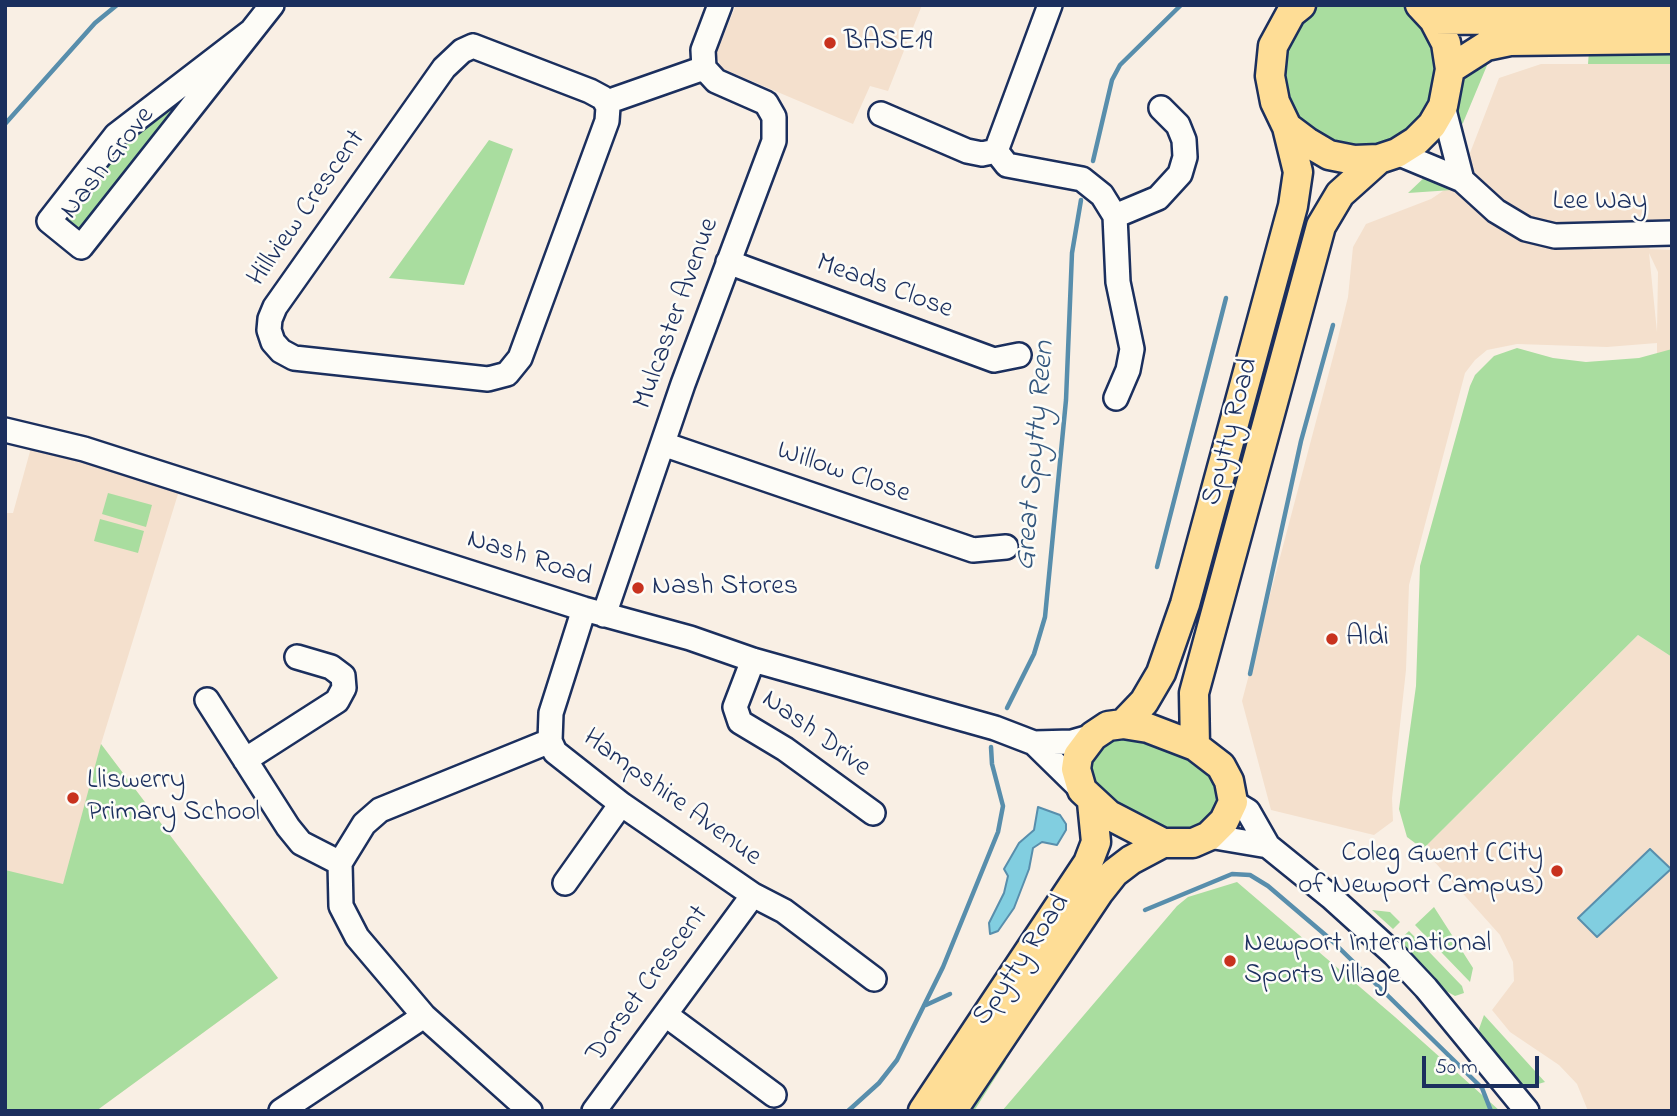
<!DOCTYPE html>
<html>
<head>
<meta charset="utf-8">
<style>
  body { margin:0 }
  #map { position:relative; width:1677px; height:1116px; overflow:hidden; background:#f9efe4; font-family:"Indie Flower",sans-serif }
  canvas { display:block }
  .frame { position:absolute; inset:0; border:7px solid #1b2f5e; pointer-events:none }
  .scale { position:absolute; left:1422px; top:1056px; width:117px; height:32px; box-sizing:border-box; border:4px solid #1b2f5e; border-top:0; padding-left:9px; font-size:21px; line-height:24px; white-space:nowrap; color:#1b2f5e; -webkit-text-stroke:5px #fdfcf7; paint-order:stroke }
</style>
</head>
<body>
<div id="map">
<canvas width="1677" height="1116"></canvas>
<div class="frame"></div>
<div class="scale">50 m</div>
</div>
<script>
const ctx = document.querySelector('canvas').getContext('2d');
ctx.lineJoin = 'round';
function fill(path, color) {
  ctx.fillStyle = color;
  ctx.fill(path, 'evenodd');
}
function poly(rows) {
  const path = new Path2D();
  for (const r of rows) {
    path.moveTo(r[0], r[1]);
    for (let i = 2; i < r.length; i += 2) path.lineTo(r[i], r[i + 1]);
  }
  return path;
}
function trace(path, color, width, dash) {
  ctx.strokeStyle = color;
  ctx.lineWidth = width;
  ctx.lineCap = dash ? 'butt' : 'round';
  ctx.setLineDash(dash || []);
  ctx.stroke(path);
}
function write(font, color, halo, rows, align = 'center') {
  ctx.font = font + ' "Indie Flower",sans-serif';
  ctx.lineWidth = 5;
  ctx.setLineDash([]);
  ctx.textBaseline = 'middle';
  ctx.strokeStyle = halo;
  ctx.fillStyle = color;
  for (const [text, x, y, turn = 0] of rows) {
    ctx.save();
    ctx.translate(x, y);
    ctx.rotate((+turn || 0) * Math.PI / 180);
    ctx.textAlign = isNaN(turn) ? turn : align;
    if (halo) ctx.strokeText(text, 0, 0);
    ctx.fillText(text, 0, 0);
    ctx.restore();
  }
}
fill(poly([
  [736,5,922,5,888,91,870,86,853,124,721,68,716,54],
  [1541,64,1672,64,1672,219,1649,249,1672,250,1672,372,1657,372,1657,343,1607,347,1517,344,1487,350,1475,360,1465,373,1409,585,1406,670,1392,798,1393,821,1374,835,1271,810,1242,701,1337,342,1348,297,1353,247,1366,224,1431,199,1446,189,1470,153,1499,78],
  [1649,253,1658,272,1657,333,1657,332],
  [34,437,182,481,101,744,278,978,96,1111,5,1111,5,513,13,513],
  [1638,635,1672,657,1672,1111,1588,1111,1577,1084,1559,1065,1510,1032,1492,1010,1514,981,1513,962,1500,935,1423,849]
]), '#f4e0cd');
fill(poly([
  [1319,5,1402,5,1427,28,1438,52,1440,78,1420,126,1374,152,1323,144,1287,106,1282,54,1292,30],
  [1672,50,1672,64,1588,64,1589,51],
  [1493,51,1463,123,1457,130,1459,88,1466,73],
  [168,105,176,110,82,232,74,229,67,218,70,209,82,201,96,182,107,159,124,135],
  [489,140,513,149,464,285,389,278],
  [1428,174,1438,179,1452,190,1408,193],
  [1517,348,1553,358,1586,362,1639,358,1672,349,1672,657,1638,635,1423,849,1407,837,1399,809,1416,686,1420,566,1470,386,1475,375,1494,356],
  [108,493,152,505,146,527,102,514],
  [100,519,144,531,138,553,94,541],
  [1124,738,1156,745,1190,758,1208,772,1216,782,1218,791,1215,812,1196,829,1173,830,1123,808,1102,794,1095,785,1089,766,1092,758,1105,742],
  [101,744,278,978,96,1111,5,1111,5,870,63,884],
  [1237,882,1395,1017,1500,1111,1002,1111,1177,906,1188,897],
  [1434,907,1473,968,1470,982,1415,925],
  [1372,910,1390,912,1400,922,1393,929],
  [1409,931,1462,986,1464,993,1455,996,1437,986,1396,943],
  [1484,1015,1545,1082,1528,1087,1517,1083,1481,1037,1479,1029],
  [1002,1059,1006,1061,974,1111,963,1111]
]), '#a9dd9f');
const water = poly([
  [1038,807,1060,815,1066,824,1066,830,1057,845,1042,842,1033,848,1029,869,1014,908,998,931,990,934,989,923,1004,893,1008,876,1004,869,1019,843,1034,830,1038,807],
  [1650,849,1671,869,1597,937,1578,918,1650,849]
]);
fill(water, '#81cee0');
trace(water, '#588eac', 2);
trace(poly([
  [5,124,95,23,117,5],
  [1093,161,1112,80,1120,65,1181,5],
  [1157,567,1226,298],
  [1250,674,1301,441,1333,325],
  [1007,708,1034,654,1045,617,1066,400,1072,253,1081,200],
  [1145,910,1232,874,1250,875,1268,886,1329,938,1482,1088,1491,1111],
  [926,1005,950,994],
  [848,1111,879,1083,897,1060,943,967,998,832,1003,806,992,764,991,747]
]), '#588eac', 4.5);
const minor = poly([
  [250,32,116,135,49,221,81,247,272,5],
  [473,46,590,91,603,98,608,107,607,121,520,358,507,374,488,379,294,358,281,351,273,342,269,330,270,319,275,307,444,68,462,51,473,46],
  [607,102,704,68],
  [1443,106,1462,180],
  [881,114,967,151,982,154,996,151,1050,5],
  [996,151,1007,165,1082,179,1102,195,1115,216,1118,282,1132,349,1128,370,1116,398],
  [1397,153,1462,180,1496,211,1526,229,1555,236,1672,233],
  [1115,216,1158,198,1180,174,1185,157,1184,140,1178,125,1161,108],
  [728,262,994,360,1019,355],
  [5,430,84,449,584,609,690,638,753,660,995,728,1034,743,1072,742,1093,736],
  [663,444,973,550,1006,547],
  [584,609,551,713,550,741,555,752,621,804,753,895,784,911,874,979],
  [604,615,683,384,774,141,774,117,766,103,716,81,704,68,703,50,720,5],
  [753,660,735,707,740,722,785,749,873,813],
  [207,700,288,827,301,843,340,863],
  [1034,743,1082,790],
  [245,760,337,701,344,688,343,676,331,667,297,657],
  [1233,802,1248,811,1268,846],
  [1209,836,1268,846,1331,897,1394,954,1426,988,1527,1111],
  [565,883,621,804],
  [666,1015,774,1095],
  [281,1111,424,1016],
  [530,1111,424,1016,357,937,341,906,340,863,364,824,380,810,550,741],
  [594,1111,753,895]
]);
const major = poly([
  [1301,5,1291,13,1273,46,1270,76,1275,102,1287,127,1307,142,1329,155,1354,160,1379,159,1397,153,1416,141,1432,125,1443,106,1450,69,1446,43,1434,20,1420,5],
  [1434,20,1672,18],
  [1450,69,1486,46,1510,41,1672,39],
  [1123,724,1144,702,1161,673,1185,604,1293,206,1298,172,1287,127],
  [1123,724,1148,728,1195,746,1221,766,1229,781,1233,802,1224,821,1209,836,1193,843,1163,843,1109,815,1082,790,1076,769,1078,756,1093,736,1108,726,1123,724],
  [1195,746,1194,693,1321,226,1340,194,1379,159],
  [923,1111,1088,863,1096,842,1092,802],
  [952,1111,1099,892,1114,873,1131,860,1163,843]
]);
trace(minor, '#1b2f5e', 28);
trace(major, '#1b2f5e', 33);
trace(minor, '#fdfcf7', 23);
trace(major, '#fedd96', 28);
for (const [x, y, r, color] of [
  [830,43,7,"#c8321e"],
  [638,588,7,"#c8321e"],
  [1332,639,7,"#c8321e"],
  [73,798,7,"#c8321e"],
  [1557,871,7,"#c8321e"],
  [1230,961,7,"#c8321e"]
]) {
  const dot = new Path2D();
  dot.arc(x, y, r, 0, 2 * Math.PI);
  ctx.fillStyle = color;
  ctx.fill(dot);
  trace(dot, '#fdfcf7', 2.5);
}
write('28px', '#1b2f5e', '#fdfcf7', [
  ["BASE19",844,43],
  ["Nash Stores",652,588],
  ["Aldi",1346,639],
  ["Lliswerry",87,782],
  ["Primary School",87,814],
  ["Coleg Gwent (City",1543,855,"right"],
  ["of Newport Campus)",1543,887,"right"],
  ["Newport International",1244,945],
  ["Sports Village",1244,977]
], 'left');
write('28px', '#1b2f5e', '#fdfcf7', [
  ["Nash Grove",109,164,-52],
  ["Lee Way",1600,203],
  ["Hillview Crescent",308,209,-55],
  ["Meads Close",884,288,20],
  ["Mulcaster Avenue",678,314,-70],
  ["Spytty Road",1232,432,-75],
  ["Willow Close",843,474,19],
  ["Nash Road",529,560,18],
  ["Nash Drive",815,735,36],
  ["Hampshire Avenue",671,799,36],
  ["Spytty Road",1023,961,-56],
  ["Dorset Crescent",649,985,-54]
]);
write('italic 30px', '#34577e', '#fdfcf7', [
  ["Great Spytty Reen",1037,456,-85]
]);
</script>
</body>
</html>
